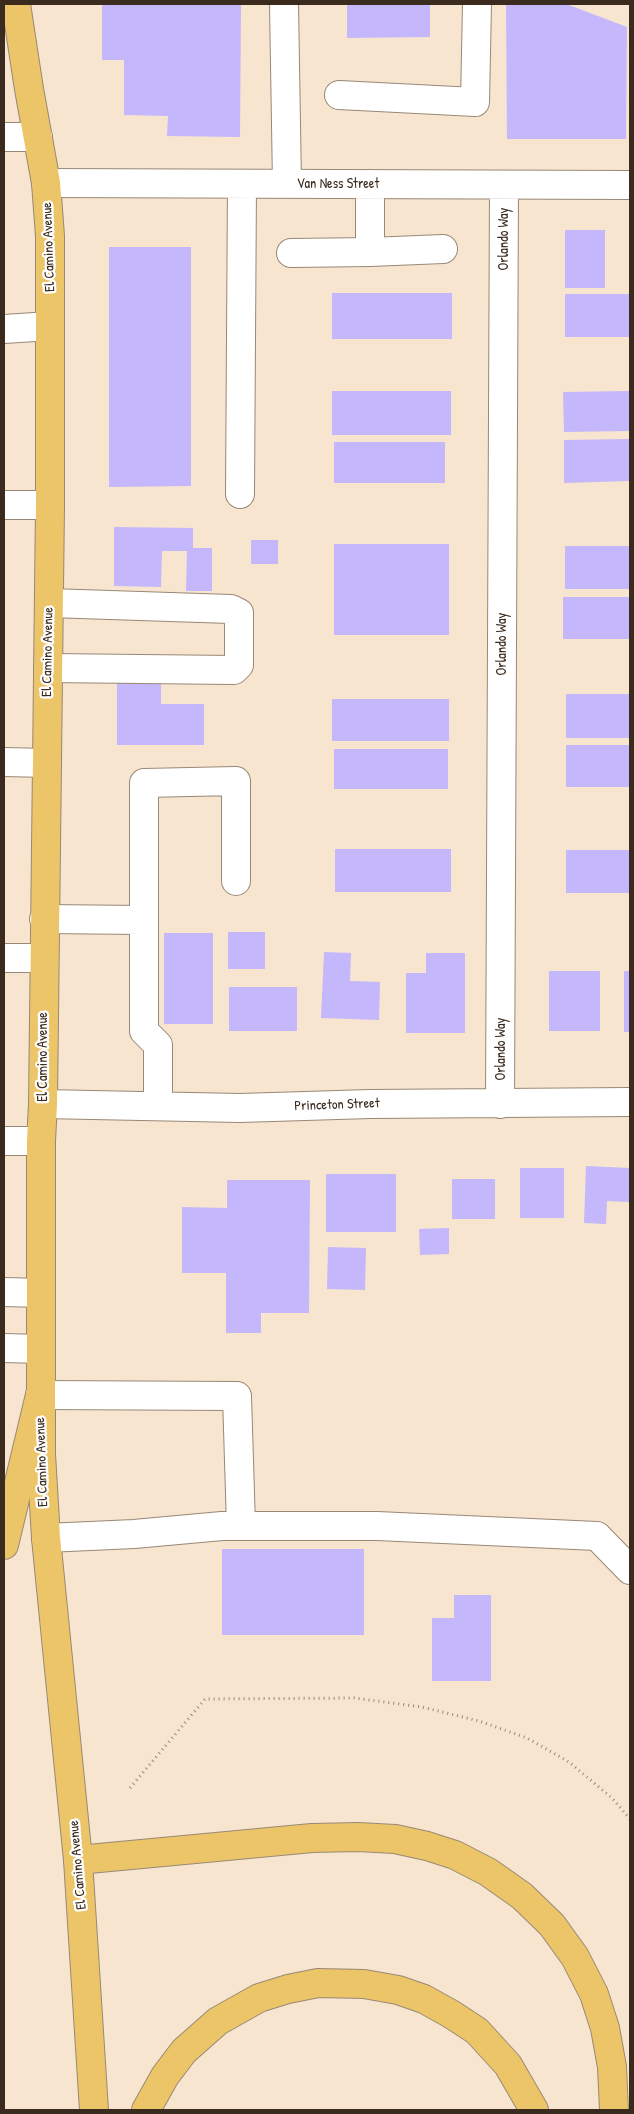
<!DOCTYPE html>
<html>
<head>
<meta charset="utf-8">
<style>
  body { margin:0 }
  #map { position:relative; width:634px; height:2114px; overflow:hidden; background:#f7e5cf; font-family:"Patrick Hand",sans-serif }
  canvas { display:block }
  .frame { position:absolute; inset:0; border:5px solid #3b2a1e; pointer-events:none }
</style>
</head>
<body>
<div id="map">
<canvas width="634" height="2114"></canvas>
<div class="frame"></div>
</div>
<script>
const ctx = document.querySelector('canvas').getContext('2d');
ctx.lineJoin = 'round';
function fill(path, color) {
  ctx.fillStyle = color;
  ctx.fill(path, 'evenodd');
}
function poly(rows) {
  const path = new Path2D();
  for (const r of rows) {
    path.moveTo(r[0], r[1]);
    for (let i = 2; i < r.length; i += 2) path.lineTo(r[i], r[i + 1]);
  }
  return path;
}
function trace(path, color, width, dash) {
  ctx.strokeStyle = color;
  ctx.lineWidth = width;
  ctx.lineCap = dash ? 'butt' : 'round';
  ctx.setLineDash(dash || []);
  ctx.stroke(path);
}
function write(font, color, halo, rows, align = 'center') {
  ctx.font = font + ' "Patrick Hand",sans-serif';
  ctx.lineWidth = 4.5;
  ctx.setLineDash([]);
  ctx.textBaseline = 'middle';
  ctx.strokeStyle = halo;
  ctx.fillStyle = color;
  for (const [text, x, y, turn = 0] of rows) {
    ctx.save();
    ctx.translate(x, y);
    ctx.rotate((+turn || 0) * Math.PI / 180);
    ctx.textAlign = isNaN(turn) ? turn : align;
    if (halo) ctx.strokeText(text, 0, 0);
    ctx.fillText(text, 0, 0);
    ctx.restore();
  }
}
fill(poly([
  [102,4,241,4,240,137,167,136,168,116,124,115,124,60,102,60],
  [347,4,430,4,430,37,347,38],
  [506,4,569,5,627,27,626,139,507,139],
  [565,230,605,230,605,288,565,288],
  [109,247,191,247,191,486,109,487],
  [332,293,452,293,452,339,332,339],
  [565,294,630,294,630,337,565,337],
  [332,391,451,391,451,435,332,435],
  [630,391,630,431,564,432,563,392],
  [630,439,630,481,564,483,564,440],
  [334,442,445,442,445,483,334,483],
  [114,527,193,528,193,548,212,548,212,591,186,591,187,551,162,551,161,587,114,586],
  [251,540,278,540,278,564,251,564],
  [334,544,449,544,449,635,334,635],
  [565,546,630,546,630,589,565,589],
  [563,597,630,597,630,639,563,639],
  [117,681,161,681,161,704,204,704,204,745,117,745],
  [566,694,630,694,630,738,566,738],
  [332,699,449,699,449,741,332,741],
  [566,745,630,745,630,787,566,787],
  [334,749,448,749,448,789,334,789],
  [335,849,451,849,451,892,335,892],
  [566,850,630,850,630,893,566,893],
  [228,932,265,932,265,969,228,969],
  [164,933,213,933,213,1024,164,1024],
  [324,952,351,953,350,981,380,982,379,1020,321,1018],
  [426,953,465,953,465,1033,406,1033,406,973,426,973],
  [549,971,600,971,600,1031,549,1031],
  [624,971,630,971,630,1032,624,1032],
  [229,987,297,987,297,1031,229,1031],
  [586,1166,630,1168,630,1202,607,1201,606,1224,584,1223],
  [520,1168,564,1168,564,1218,520,1218],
  [326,1174,396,1174,396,1232,326,1232],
  [452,1179,495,1179,495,1219,452,1219],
  [227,1180,310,1180,309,1313,261,1313,261,1333,226,1333,226,1273,182,1273,182,1207,227,1208],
  [449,1228,449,1254,420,1255,419,1229],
  [328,1247,366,1248,365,1290,327,1289],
  [222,1549,364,1549,364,1635,222,1635],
  [454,1595,491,1595,491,1681,432,1681,432,1618,454,1618]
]), '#c4b7fc');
const minor = poly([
  [284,4,287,184],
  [339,95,475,102,477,4],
  [4,137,38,137],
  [46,183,630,185],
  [370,184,370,252],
  [291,253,370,252,443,249],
  [4,329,50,326],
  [240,494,242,184],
  [4,505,50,505],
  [48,668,234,670,239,665,239,613,231,609,49,603],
  [4,762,47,763],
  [44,919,143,920],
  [4,958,44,958],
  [43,1104,240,1108,370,1104,630,1102],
  [500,1104,504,185],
  [158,1106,158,1045,144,1031,144,783,236,781,236,881],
  [4,1141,41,1141],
  [4,1292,41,1293],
  [4,1348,40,1349],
  [40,1395,237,1396,241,1526],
  [46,1538,134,1534,222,1526,377,1526,597,1536,630,1570]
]);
const major = poly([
  [16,4,29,89,46,183,50,236,50,505,43,1104,41,1141,41,1454,46,1538,78,1860,94,2110]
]);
const highway = poly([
  [4,1545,40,1395],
  [78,1860,312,1838,358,1837,395,1839,427,1846,455,1855,488,1872,522,1896,552,1925,575,1957,594,1994,605,2028,612,2067,614,2110],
  [146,2110,165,2076,184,2051,218,2021,259,1998,288,1989,318,1983,364,1984,398,1990,424,1999,451,2014,477,2031,508,2065,534,2110]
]);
trace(minor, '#998876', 30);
trace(major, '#998876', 30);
trace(highway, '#998876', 30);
trace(poly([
  [130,1788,205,1699,354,1698,422,1707,479,1721,527,1738,569,1762,612,1798,630,1819]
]), '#998876', 3, [1, 4]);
trace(minor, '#fff', 28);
trace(major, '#ecc569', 28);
trace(highway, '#ecc569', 28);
write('14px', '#3b2a1e', '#fff', [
  ["Van Ness Street",338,184],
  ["Orlando Way",504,239,-90],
  ["El Camino Avenue",49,247,-92],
  ["Orlando Way",502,644,-90],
  ["El Camino Avenue",48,652,-89],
  ["Orlando Way",501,1049,-90],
  ["El Camino Avenue",43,1057,-90],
  ["Princeton Street",337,1105,-2],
  ["El Camino Avenue",42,1462,-92],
  ["El Camino Avenue",78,1865,-95]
]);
</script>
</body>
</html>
